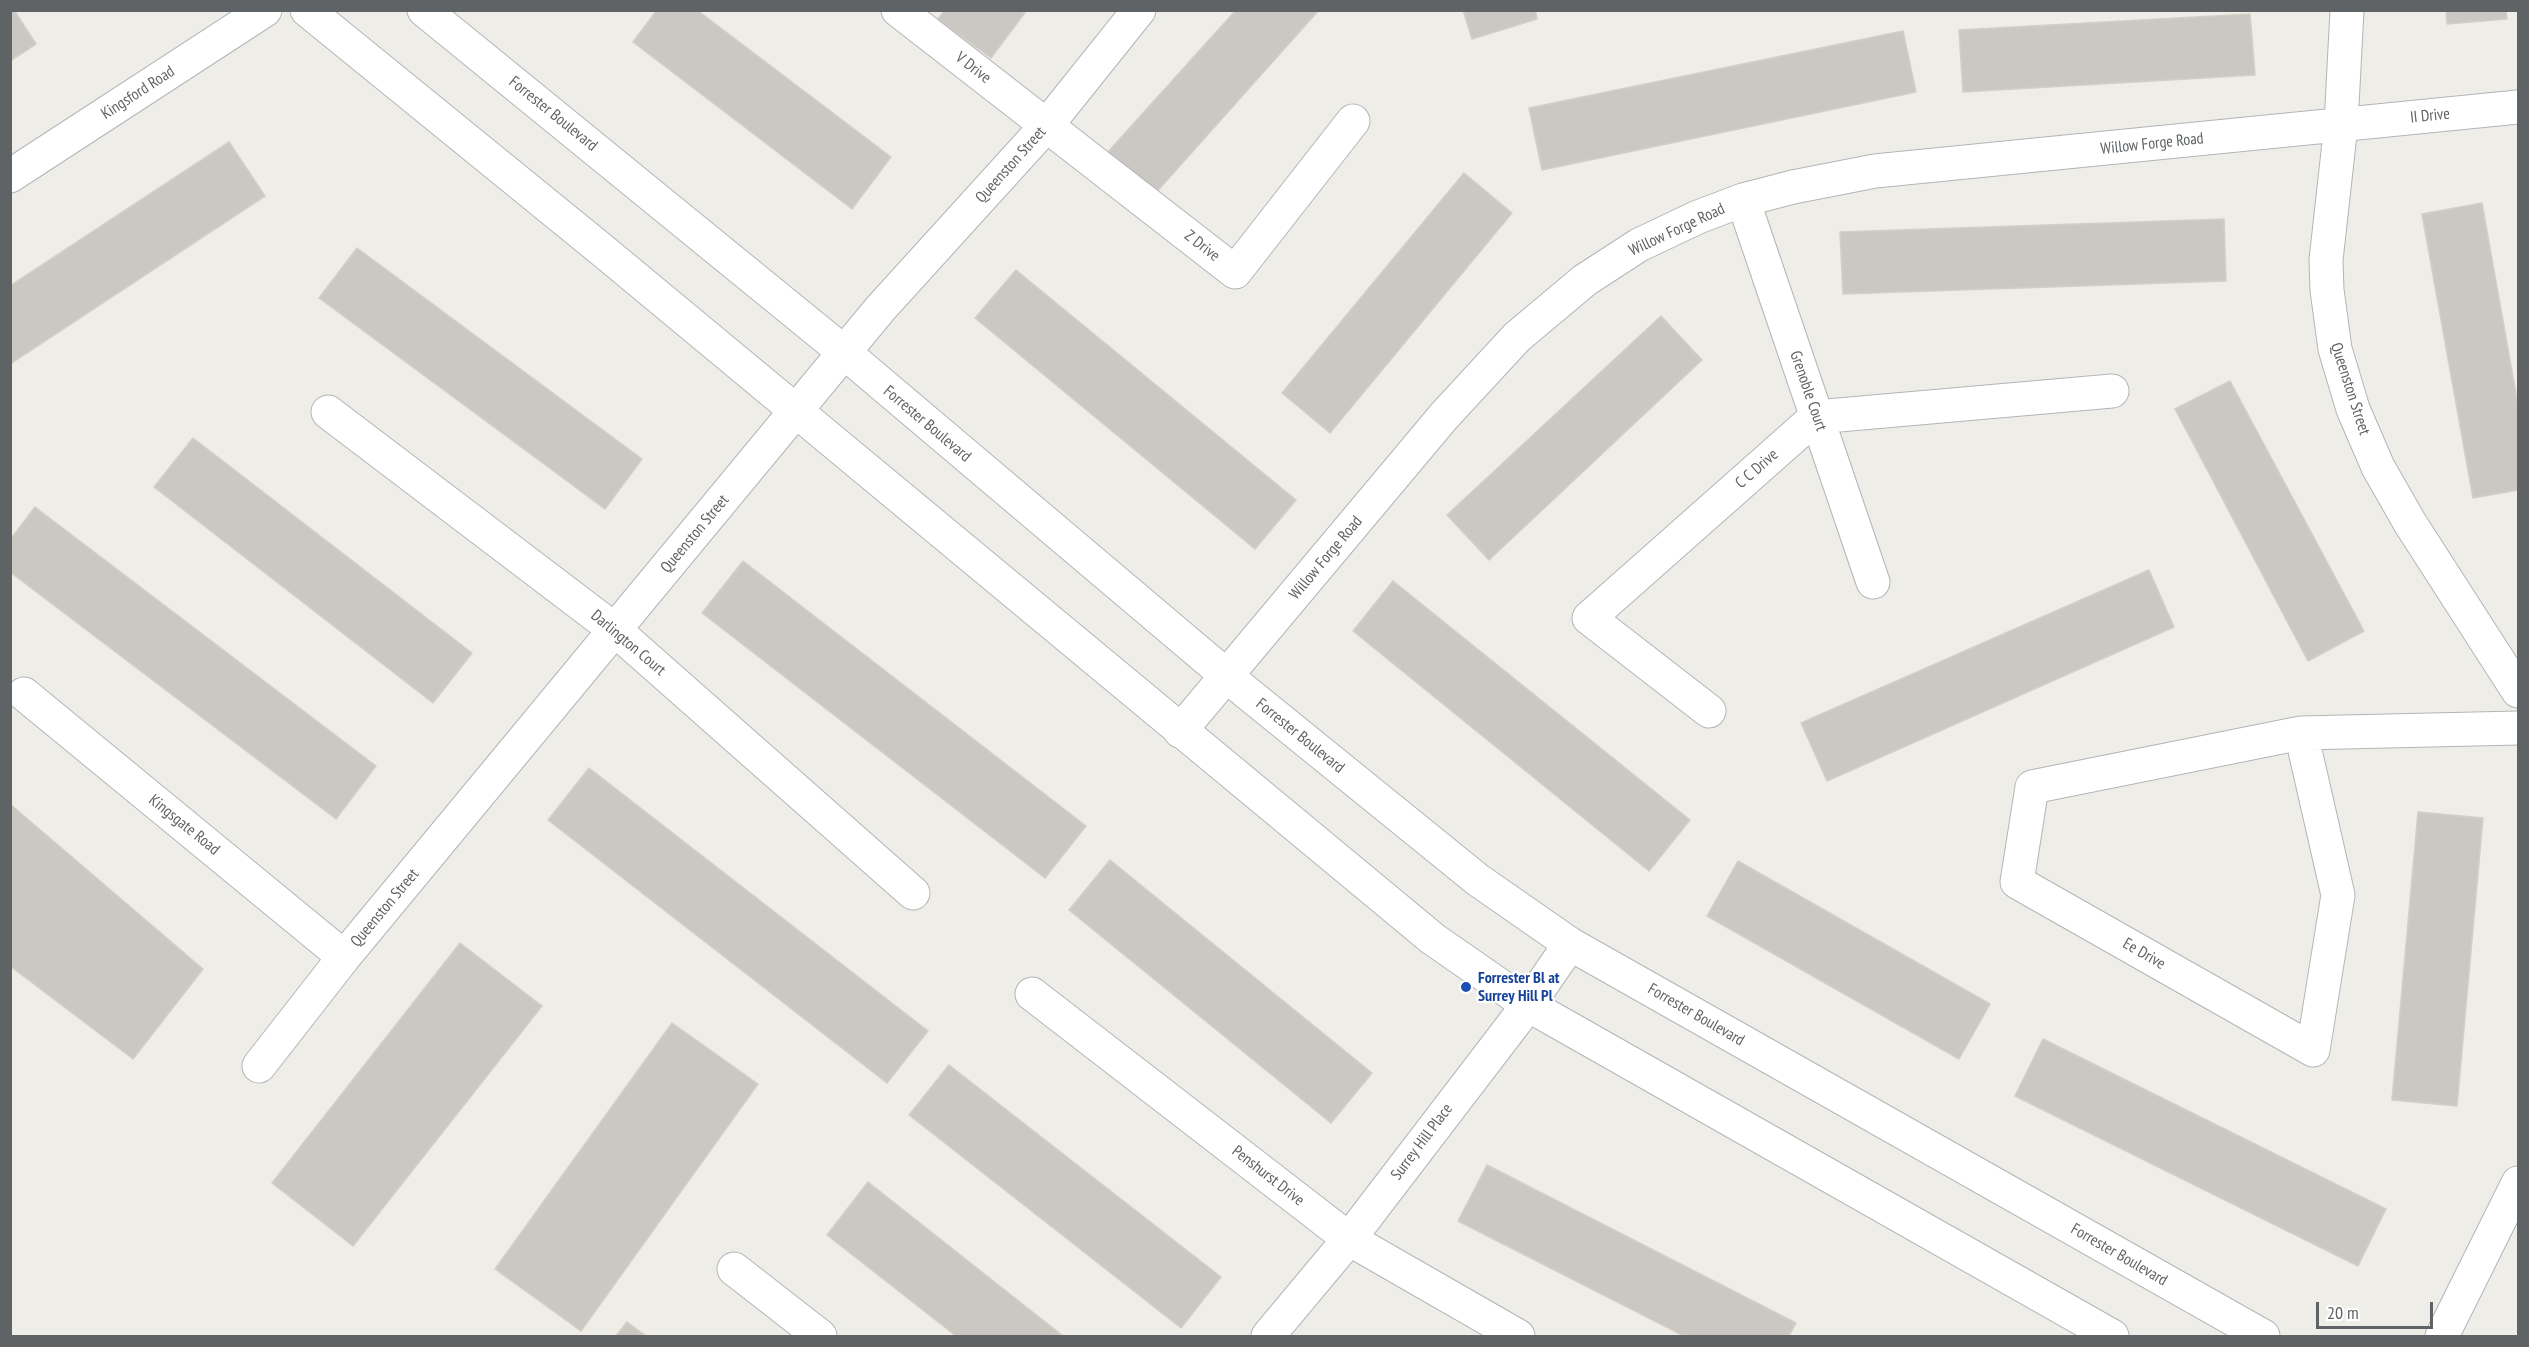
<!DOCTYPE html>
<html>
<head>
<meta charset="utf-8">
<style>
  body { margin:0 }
  #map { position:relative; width:2529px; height:1347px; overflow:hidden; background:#efede7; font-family:"PT Sans Narrow",sans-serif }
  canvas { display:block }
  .frame { position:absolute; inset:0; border:12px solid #5f6366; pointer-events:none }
  .scale { position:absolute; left:2316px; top:1302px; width:117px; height:27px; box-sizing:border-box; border:3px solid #5f6366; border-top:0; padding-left:8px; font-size:18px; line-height:21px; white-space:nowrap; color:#5f6366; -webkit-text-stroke:4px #fff; paint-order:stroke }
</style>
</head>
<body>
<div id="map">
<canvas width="2529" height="1347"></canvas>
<div class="frame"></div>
<div class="scale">20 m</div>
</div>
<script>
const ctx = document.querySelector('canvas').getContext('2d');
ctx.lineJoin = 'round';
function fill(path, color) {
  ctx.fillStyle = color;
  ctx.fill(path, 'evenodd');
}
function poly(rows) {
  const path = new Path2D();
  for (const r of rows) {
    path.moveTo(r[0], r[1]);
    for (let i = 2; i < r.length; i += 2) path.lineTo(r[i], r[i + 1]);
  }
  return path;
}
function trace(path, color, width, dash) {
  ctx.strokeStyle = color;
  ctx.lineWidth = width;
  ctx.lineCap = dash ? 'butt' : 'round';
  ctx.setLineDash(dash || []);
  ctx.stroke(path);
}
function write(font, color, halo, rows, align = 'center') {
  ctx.font = font + ' "PT Sans Narrow",sans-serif';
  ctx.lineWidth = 4.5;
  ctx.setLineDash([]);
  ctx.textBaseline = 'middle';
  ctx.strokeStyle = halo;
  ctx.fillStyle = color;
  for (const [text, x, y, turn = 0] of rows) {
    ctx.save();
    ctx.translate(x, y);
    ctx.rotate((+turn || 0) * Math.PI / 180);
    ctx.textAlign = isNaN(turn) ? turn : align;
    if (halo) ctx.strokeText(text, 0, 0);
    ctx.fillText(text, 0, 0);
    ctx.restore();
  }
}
const building = poly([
  [10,10,14,10,36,44,10,61,10,10],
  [657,10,697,10,891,157,852,209,633,42,657,10],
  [945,10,1027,10,991,58,938,19,945,10],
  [1236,10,1319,10,1153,196,1106,154,1236,10],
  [1463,10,1535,10,1537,19,1472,39,1463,10],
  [2446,10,2506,10,2507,19,2447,24,2446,10],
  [2250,14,2255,75,1963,92,1959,30,2250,14],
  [1903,31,1916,92,1542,170,1529,108,1903,31],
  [229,142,265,196,10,364,10,286,229,142],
  [1464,173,1512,213,1330,433,1282,393,1464,173],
  [2482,203,2518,405,2518,490,2473,498,2422,214,2482,203],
  [2224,219,2226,281,1843,294,1840,232,2224,219],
  [357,248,642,459,605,509,319,298,357,248],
  [1016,270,1296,500,1255,549,975,318,1016,270],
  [1661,316,1702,360,1489,560,1447,515,1661,316],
  [2230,381,2364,631,2308,661,2175,409,2230,381],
  [193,438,472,653,433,703,154,487,193,438],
  [35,507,376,766,336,819,10,572,10,540,35,507],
  [743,561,1086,826,1045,878,702,613,743,561],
  [2149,570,2174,627,1827,781,1801,723,2149,570],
  [1393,581,1690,820,1649,871,1353,631,1393,581],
  [589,768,928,1031,887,1083,548,820,589,768],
  [10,804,203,969,133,1059,10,966,10,804],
  [2418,812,2483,818,2457,1106,2392,1100,2418,812],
  [1110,860,1372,1073,1331,1123,1069,910,1110,860],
  [1738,861,1990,1004,1959,1059,1707,916,1738,861],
  [460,943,542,1006,353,1246,272,1183,460,943],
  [672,1023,758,1084,581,1331,495,1269,672,1023],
  [2043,1039,2386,1209,2358,1266,2015,1096,2043,1039],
  [949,1065,1221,1277,1181,1328,909,1115,949,1065],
  [1487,1165,1796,1323,1789,1336,1684,1336,1458,1221,1487,1165],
  [868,1182,1063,1336,956,1336,827,1235,868,1182],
  [627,1322,646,1336,616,1336,627,1322]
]);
fill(building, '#cbc8c4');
trace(building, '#d4cec6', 1.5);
const minor = poly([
  [898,10,1235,272,1353,121],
  [2347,10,2341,125,2326,260,2327,290,2335,349,2353,409,2378,467,2410,523,2518,691],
  [10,176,265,10],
  [1743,200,1873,582],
  [328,412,615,630,913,893],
  [24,694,344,957],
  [1709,711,1589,618,1816,417,2112,391],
  [1180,731,1444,416,1517,337,1585,280,1639,245,1698,217,1743,200,1793,187,1875,171,2518,107],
  [2301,733,2338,895,2313,1050,2017,882,2032,787,2301,733],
  [2301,733,2518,728],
  [1032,994,1349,1239,1518,1336],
  [259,1066,344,957,880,309,1047,125,1139,10],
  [734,1269,820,1336],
  [1268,1336,1349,1239,1528,1005,1570,944],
  [2442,1336,2518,1183]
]);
const tertiary = poly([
  [307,10,602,250,1433,939,1528,1005,2112,1336],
  [424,10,845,353,1246,692,1478,880,1570,944,2263,1336]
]);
trace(minor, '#b2b5b8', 35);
trace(tertiary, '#b2b5b8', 35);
trace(minor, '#fff', 33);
trace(tertiary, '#fff', 33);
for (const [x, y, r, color] of [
  [1466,987,6,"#1a4fb4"]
]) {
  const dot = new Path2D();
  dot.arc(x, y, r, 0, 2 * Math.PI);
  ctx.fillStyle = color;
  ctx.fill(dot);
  trace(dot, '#fff', 2);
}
write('16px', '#5f6366', '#fff', [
  ["V Drive",973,68,38],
  ["Kingsford Road",138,93,-33],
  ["Forrester Boulevard",553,114,39],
  ["II Drive",2430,116,-6],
  ["Willow Forge Road",2152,144,-6],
  ["Queenston Street",1011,165,-48],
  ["Willow Forge Road",1677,230,-25],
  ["Z Drive",1202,246,38],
  ["Queenston Street",2350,389,72],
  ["Grenoble Court",1808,391,71],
  ["Forrester Boulevard",927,424,40],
  ["C C Drive",1757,469,-41],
  ["Queenston Street",695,534,-50],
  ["Willow Forge Road",1326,558,-50],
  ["Darlington Court",628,643,40],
  ["Forrester Boulevard",1300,736,39],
  ["Kingsgate Road",184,825,39],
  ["Queenston Street",385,908,-50],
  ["Ee Drive",2144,954,30],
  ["Forrester Boulevard",1696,1015,30],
  ["Surrey Hill Place",1422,1142,-53],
  ["Penshurst Drive",1268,1176,38],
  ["Forrester Boulevard",2119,1255,30]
]);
write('bold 16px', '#164399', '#fff', [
  ["Forrester Bl at",1478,978],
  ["Surrey Hill Pl",1478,996]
], 'left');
</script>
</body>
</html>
